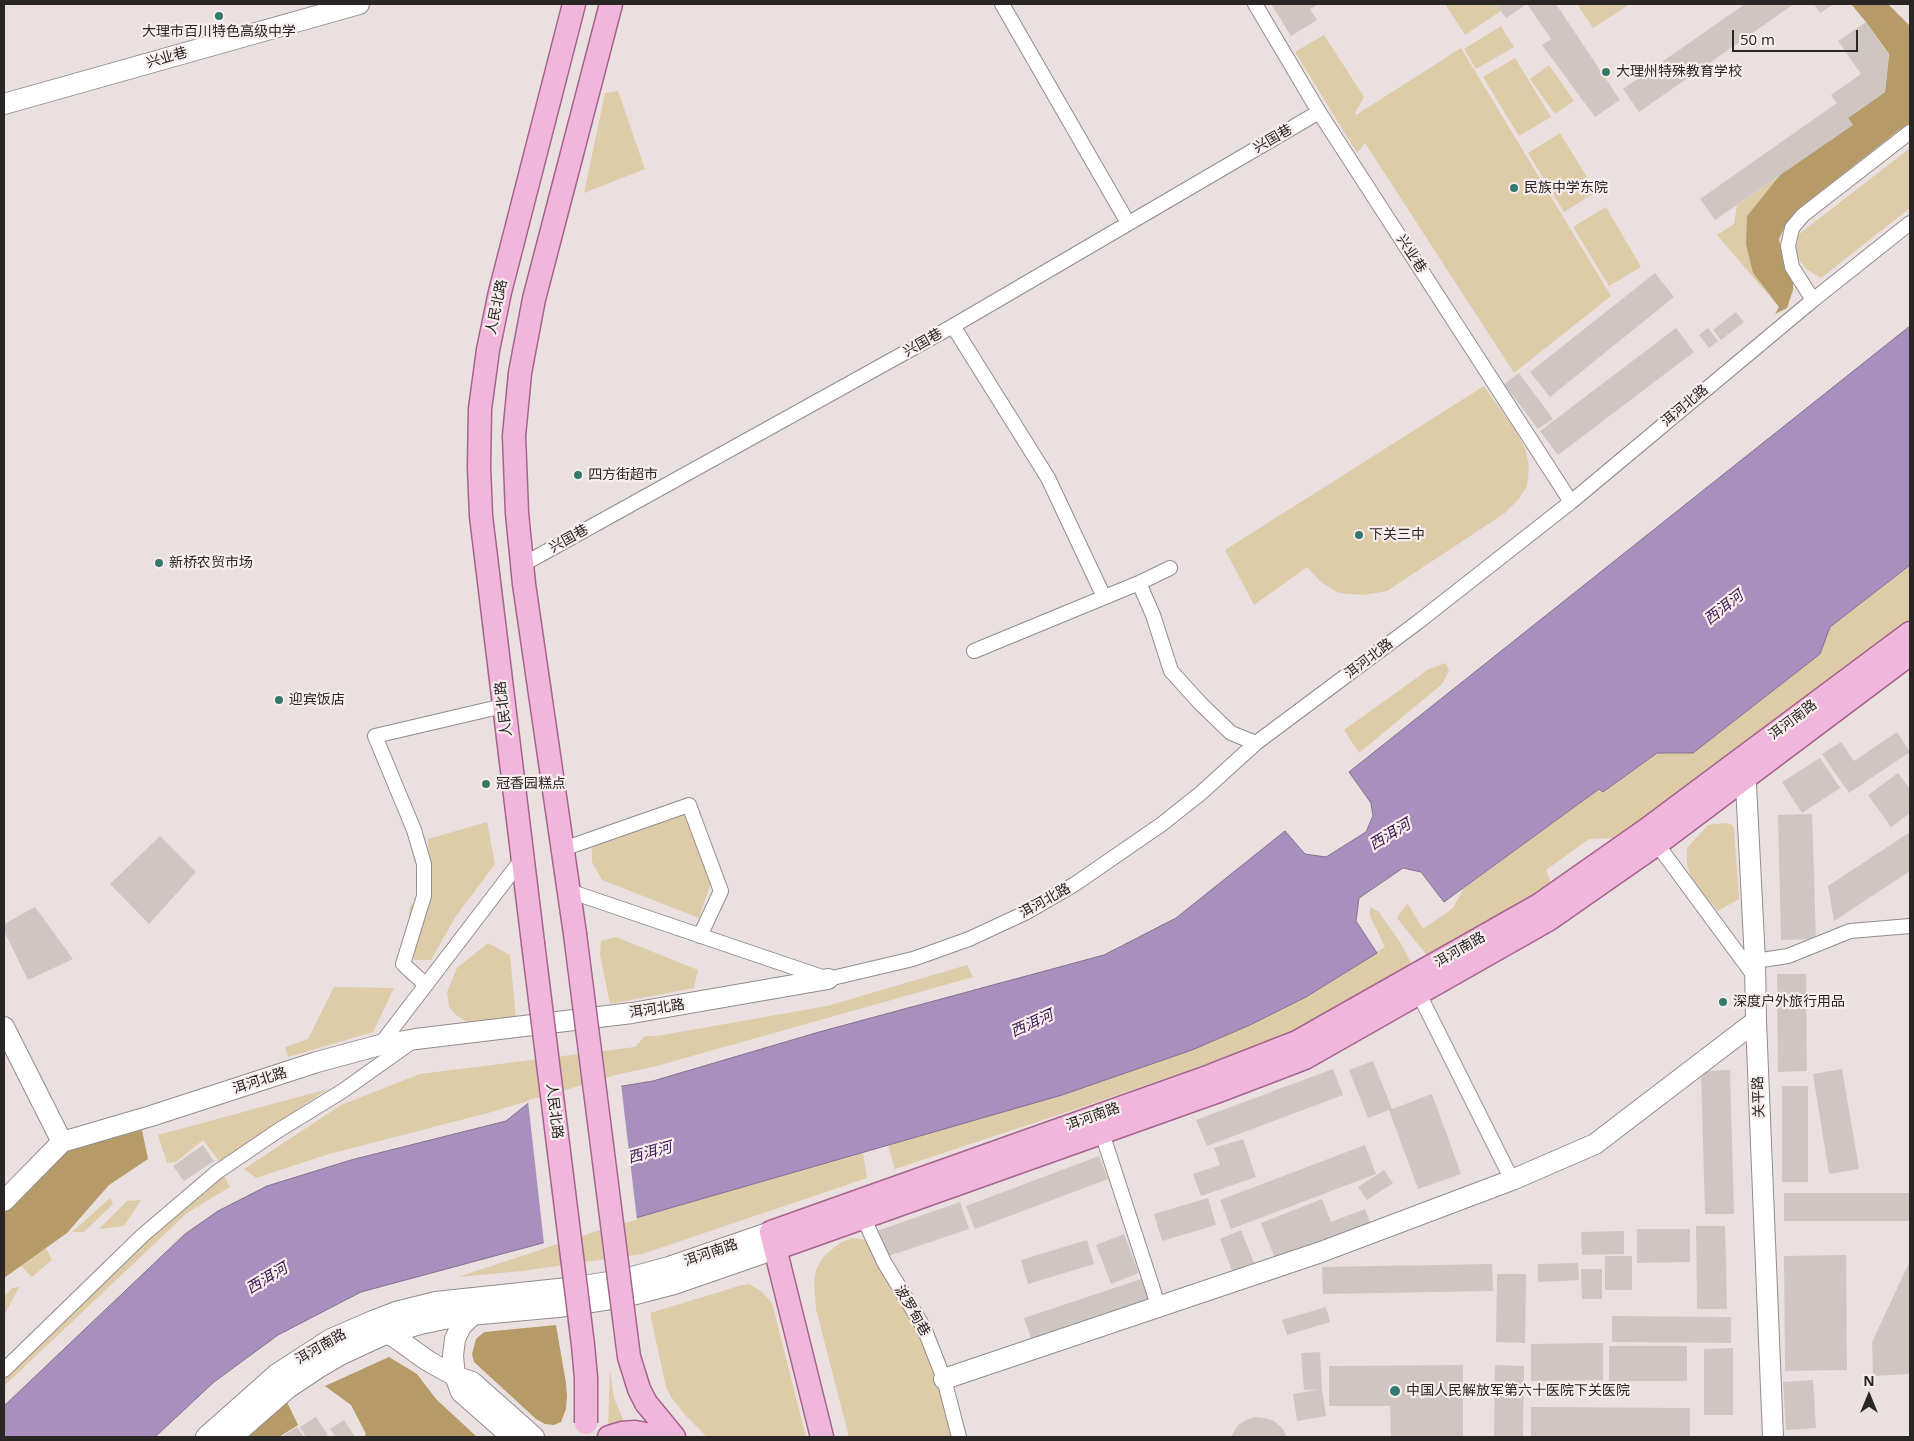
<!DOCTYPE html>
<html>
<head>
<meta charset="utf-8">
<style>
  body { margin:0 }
  #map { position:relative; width:1914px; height:1441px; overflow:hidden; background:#eae0e0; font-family:"Open Sans",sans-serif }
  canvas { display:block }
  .frame { position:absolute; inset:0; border:5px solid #2a2626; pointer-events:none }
  .north { position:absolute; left:1844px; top:1371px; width:50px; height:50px; -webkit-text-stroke:4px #f7eded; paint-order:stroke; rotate:0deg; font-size:14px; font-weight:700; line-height:20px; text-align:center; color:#2a2626 }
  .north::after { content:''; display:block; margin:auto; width:18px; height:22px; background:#2a2626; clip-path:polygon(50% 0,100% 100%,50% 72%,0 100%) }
  .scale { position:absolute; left:1732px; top:30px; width:126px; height:22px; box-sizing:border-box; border:2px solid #2a2626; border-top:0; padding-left:6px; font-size:15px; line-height:18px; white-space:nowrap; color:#2a2626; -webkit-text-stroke:4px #f7eded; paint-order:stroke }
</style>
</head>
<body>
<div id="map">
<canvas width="1914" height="1441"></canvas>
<div class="frame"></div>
<div class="north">N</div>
<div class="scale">50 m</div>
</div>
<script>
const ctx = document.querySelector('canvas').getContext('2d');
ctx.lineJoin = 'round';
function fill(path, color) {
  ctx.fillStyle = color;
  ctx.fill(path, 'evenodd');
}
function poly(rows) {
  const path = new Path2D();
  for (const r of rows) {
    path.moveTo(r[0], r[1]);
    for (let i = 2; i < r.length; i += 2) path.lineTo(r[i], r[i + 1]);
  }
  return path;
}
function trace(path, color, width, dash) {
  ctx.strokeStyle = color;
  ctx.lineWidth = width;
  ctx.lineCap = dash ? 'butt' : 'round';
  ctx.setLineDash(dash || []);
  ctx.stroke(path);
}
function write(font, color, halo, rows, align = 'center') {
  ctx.font = font + ' "Open Sans","Noto Sans SC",sans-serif';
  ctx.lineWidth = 4.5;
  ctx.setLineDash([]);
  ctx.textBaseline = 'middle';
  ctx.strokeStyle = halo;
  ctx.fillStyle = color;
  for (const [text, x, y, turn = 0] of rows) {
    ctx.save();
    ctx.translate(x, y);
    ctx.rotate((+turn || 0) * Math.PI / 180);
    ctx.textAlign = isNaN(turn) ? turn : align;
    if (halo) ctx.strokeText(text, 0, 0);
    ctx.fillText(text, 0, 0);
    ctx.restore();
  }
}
fill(poly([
  [1445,4,1496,4,1501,11,1465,35],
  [1577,4,1630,4,1593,28],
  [1501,26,1514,47,1476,69,1464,49],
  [1324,35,1364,97,1355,113,1356,115,1461,48,1611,296,1514,373,1365,143,1357,153,1295,52],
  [1515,58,1551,117,1519,136,1483,77],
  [1549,65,1574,101,1555,114,1530,79],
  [618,91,645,169,584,193,605,93],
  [1560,133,1596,192,1564,212,1528,153],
  [1910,148,1910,208,1821,278,1806,269,1796,256,1798,235],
  [1780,175,1747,216,1753,273,1776,304,1717,235,1734,224,1737,205],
  [1606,207,1641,267,1609,286,1573,227],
  [1484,386,1516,431,1526,451,1529,468,1527,486,1519,499,1505,513,1387,591,1364,595,1339,593,1322,583,1307,567,1254,605,1225,550],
  [1910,565,1910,621,1619,838,1589,839,1546,870,1552,885,1429,958,1397,918,1407,903,1423,929,1453,908,1464,888,1599,789,1603,792,1657,753,1693,753,1820,654,1830,627],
  [1446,663,1449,671,1442,684,1359,753,1344,730,1429,669],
  [686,809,713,877,699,918,602,880,592,862,592,845],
  [487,822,495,864,456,916,431,960,415,960,405,952,410,907,429,882,428,839],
  [1726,823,1732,825,1734,829,1739,899,1718,911,1693,883,1687,865,1687,848,1708,825],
  [1370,907,1379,912,1402,945,1414,969,1296,1033,1094,1103,895,1169,888,1145,1062,1095,1192,1050,1250,1025,1306,997,1385,947,1370,916],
  [616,937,698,970,694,988,610,1004,600,955,601,941],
  [488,943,510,955,516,1018,467,1022,456,1015,449,1007,447,992,457,968],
  [967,965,973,977,653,1067,619,1074,488,1113,329,1154,256,1178,244,1169,341,1105,420,1074,635,1047,645,1036,657,1036,827,1006],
  [334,987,394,988,373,1032,288,1057,285,1047,308,1039],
  [328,1089,219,1161,203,1140,176,1162,167,1163,158,1135],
  [863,1153,867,1178,642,1254,522,1271,458,1277,639,1217],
  [224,1175,230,1187,187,1213,4,1386,4,1375,174,1214],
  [110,1198,113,1204,84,1232,72,1232],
  [141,1200,124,1226,99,1229,127,1201],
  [852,1238,866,1240,879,1257,913,1320,936,1376,954,1437,849,1437,816,1309,814,1284,816,1270,824,1256,840,1243],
  [46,1248,52,1260,32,1277,21,1266],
  [749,1284,761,1291,772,1303,806,1437,707,1437,686,1416,671,1397,666,1387,650,1313,742,1285],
  [19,1287,4,1316,4,1296,12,1288],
  [610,1370,614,1398,626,1426,608,1431]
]), '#decba8');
fill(poly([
  [1851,4,1888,4,1910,26,1910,124,1899,130,1801,207,1786,224,1779,239,1783,262,1793,283,1793,290,1787,308,1775,314,1779,307,1753,273,1746,244,1747,216,1780,175,1852,124,1848,118,1885,92,1889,54,1866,22],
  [142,1130,148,1159,109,1185,67,1233,4,1278,4,1207,68,1150],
  [556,1325,566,1383,567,1396,566,1409,561,1422,554,1425,545,1424,536,1419,474,1362,472,1354,476,1339,484,1332],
  [389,1357,417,1374,436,1399,477,1437,364,1437,366,1434,351,1405,325,1386],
  [287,1402,298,1425,279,1437,242,1437]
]), '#b69b69');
const water = poly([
  [1910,326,1910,565,1830,627,1820,654,1693,753,1657,753,1603,792,1599,789,1444,902,1421,872,1403,868,1359,898,1356,921,1377,953,1306,997,1250,1025,1192,1050,1062,1095,639,1217,361,1292,278,1335,214,1382,155,1437,4,1437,4,1406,185,1234,218,1211,267,1186,351,1160,506,1121,531,1101,653,1081,819,1032,1104,955,1176,918,1285,831,1305,854,1326,857,1366,832,1373,816,1371,803,1349,772,1910,326]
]);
fill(water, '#a88fbe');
trace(water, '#827090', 1);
fill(poly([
  [621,1084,637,1220,544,1244,528,1101,531,1099]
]), '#eae0e0');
fill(poly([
  [1271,4,1319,4,1310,9,1317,20,1291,36],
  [1496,4,1527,4,1506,18],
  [1527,4,1556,4,1620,100,1595,117,1542,45,1551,39],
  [1745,4,1794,4,1639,112,1623,89],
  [1814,4,1834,4,1820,13],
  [1866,22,1889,55,1885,92,1848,118,1853,125,1715,220,1700,199,1837,103,1831,95,1861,74,1838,41],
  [1655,273,1674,297,1550,397,1530,372],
  [1736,312,1744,322,1721,340,1713,330],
  [1676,328,1694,352,1558,455,1540,431],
  [1708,328,1718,341,1709,348,1699,335],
  [1519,373,1553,419,1538,429,1504,384],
  [1897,732,1910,752,1849,793,1822,754,1841,742,1854,761],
  [1820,758,1840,788,1802,813,1782,782],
  [1898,773,1910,789,1910,813,1891,827,1868,795],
  [1812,814,1816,939,1781,940,1778,815],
  [1910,832,1910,871,1834,921,1828,886],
  [160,836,196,872,149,924,110,884],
  [35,907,73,959,28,980,4,931,4,924],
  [1777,974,1806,974,1807,1071,1778,1072],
  [1373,1061,1392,1109,1432,1094,1461,1174,1418,1189,1389,1110,1368,1118,1349,1070],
  [1333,1069,1343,1095,1207,1146,1196,1120],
  [1842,1069,1859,1169,1829,1174,1813,1074],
  [1730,1070,1734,1214,1705,1214,1701,1071],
  [1782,1086,1808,1086,1808,1182,1782,1182],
  [1243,1139,1256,1177,1201,1196,1193,1174,1220,1165,1214,1148],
  [203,1145,214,1161,184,1181,173,1166],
  [1365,1145,1376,1174,1231,1229,1220,1200],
  [1099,1156,1108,1179,975,1229,966,1206],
  [1384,1170,1393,1183,1367,1200,1358,1187],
  [1784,1193,1910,1193,1910,1221,1784,1221],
  [1208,1198,1216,1225,1162,1241,1154,1214],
  [1322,1199,1331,1222,1365,1209,1371,1224,1276,1261,1261,1223],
  [960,1202,969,1229,883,1258,874,1232],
  [1696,1226,1725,1226,1727,1309,1697,1309],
  [1637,1229,1690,1229,1690,1262,1637,1263],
  [1241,1230,1254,1263,1232,1271,1220,1239],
  [1624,1231,1624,1254,1582,1255,1581,1232],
  [1124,1234,1139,1273,1111,1284,1096,1245],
  [1087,1240,1094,1264,1028,1284,1021,1260],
  [1846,1255,1847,1370,1785,1371,1784,1256],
  [1605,1256,1632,1256,1632,1290,1605,1290],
  [1910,1261,1910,1374,1873,1376,1872,1342],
  [1578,1263,1579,1280,1538,1282,1538,1264],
  [1492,1264,1493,1291,1323,1294,1322,1267],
  [1581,1269,1602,1269,1602,1299,1582,1299],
  [1497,1274,1526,1274,1525,1343,1496,1342],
  [1141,1279,1149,1302,1032,1341,1024,1318],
  [1326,1307,1330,1322,1287,1335,1282,1320],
  [1612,1316,1731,1317,1731,1343,1612,1342],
  [1603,1343,1603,1380,1531,1381,1531,1344],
  [1609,1346,1687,1346,1687,1381,1609,1381],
  [1733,1348,1733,1415,1704,1415,1704,1349],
  [1320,1352,1322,1389,1326,1416,1297,1421,1293,1394,1320,1389,1304,1390,1301,1353],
  [1463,1365,1463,1437,1391,1437,1390,1406,1329,1406,1329,1366],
  [1495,1365,1524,1366,1523,1437,1494,1437],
  [1813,1380,1816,1428,1786,1430,1783,1382],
  [1531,1407,1690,1408,1690,1437,1531,1437],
  [316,1417,328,1435,324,1437,306,1437,300,1427],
  [1255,1417,1265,1418,1274,1421,1282,1428,1287,1437,1231,1437,1238,1425,1246,1420],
  [344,1420,355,1437,336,1437,330,1429],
  [297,1427,304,1437,281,1437]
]), '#cfc6c2');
const street = poly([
  [1002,4,1128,223],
  [1255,4,1319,112,1571,502],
  [1813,300,1792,267,1788,246,1792,228,1803,215,1910,132],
  [953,326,1048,478,1104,597],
  [522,565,953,326,1319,112],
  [1139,583,1153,615,1171,671,1200,703,1231,733,1256,743],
  [974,651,1139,583,1170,568],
  [1657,844,1755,977],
  [563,849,689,805,721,891,700,936],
  [569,891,828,979,913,959,969,939,1025,913,1075,884,1162,824,1201,793,1256,743,1418,622,1571,502,1813,300,1910,223],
  [1755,961,1788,956,1850,931,1910,926],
  [426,985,403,964,424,896,424,864,414,830,375,736,503,706],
  [1419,994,1512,1180],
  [380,1045,522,859],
  [1102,1133,1159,1308],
  [863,1217,884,1262,924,1328,944,1379,959,1437],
  [4,1370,143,1235,217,1172,279,1130,341,1092,413,1041]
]);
const secondary = poly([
  [4,104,359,4],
  [1745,765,1755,961,1756,1021,1773,1437],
  [4,1027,62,1142],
  [4,1201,62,1142,151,1116,317,1062,380,1045,416,1039,632,1013,828,979],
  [477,1311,461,1326,455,1339,453,1356,455,1376,461,1392,512,1437],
  [382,1328,428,1361,455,1376,472,1382,534,1437],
  [944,1379,1321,1252,1512,1180,1595,1144,1756,1021],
  [206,1437,277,1374,331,1339,375,1320,396,1312,436,1302,577,1287,621,1280,669,1267,771,1232],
  [232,1437,288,1388,318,1368,340,1355,381,1336,420,1324,459,1316,558,1307,624,1297,674,1284,775,1249]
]);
const primary = poly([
  [575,934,524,584,517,513,514,436,520,373,534,299,611,4],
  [533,943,481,516,479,467,480,409,488,350,500,292,574,4],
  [775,1249,1216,1092,1305,1058,1548,920,1657,844,1910,654],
  [646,1403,674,1437],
  [609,1437,622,1433,635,1432,662,1437],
  [822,1437,771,1232,1210,1076,1297,1042,1539,905,1646,830,1910,633]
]);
trace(street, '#948b8c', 16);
trace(secondary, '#948b8c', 22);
trace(primary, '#a6648d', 25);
trace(street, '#fff', 14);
trace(secondary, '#fff', 20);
trace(primary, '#f1b6dc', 22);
const primaryBridge = poly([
  [575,934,629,1357,639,1389,646,1403],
  [533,943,583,1345,586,1378,586,1423]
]);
trace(primaryBridge, '#a6648d', 25, []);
trace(primaryBridge, '#f1b6dc', 22);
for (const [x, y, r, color] of [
  [219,16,5,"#33796e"],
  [1606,72,5,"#33796e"],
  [1514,188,5,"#33796e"],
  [578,475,5,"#33796e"],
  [1359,535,5,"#33796e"],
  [159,563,5,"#33796e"],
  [279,700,5,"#33796e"],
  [486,784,5,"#33796e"],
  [1723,1002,5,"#33796e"],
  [1395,1391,6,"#33796e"]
]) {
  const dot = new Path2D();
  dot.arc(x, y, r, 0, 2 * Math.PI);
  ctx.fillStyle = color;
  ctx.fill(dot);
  trace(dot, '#f7eded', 2);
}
write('14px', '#2a2626', '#f7eded', [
  ["大理市百川特色高级中学",219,32,"center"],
  ["大理州特殊教育学校",1616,72],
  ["民族中学东院",1524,188],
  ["四方街超市",588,475],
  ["下关三中",1369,535],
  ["新桥农贸市场",169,563],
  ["迎宾饭店",289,700],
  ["冠香园糕点",496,784],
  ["深度户外旅行用品",1733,1002],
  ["中国人民解放军第六十医院下关医院",1406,1391]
], 'left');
write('14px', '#2a2626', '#f7eded', [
  ["兴业巷",167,58,-16],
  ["兴国巷",1273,139,-30],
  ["兴业巷",1411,254,57],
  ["人民北路",497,307,-78],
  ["兴国巷",923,343,-29],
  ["洱河北路",1685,406,-40],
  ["兴国巷",569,539,-29],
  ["洱河北路",1369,659,-37],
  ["人民北路",504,709,-97],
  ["洱河南路",1793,720,-37],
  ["洱河北路",1045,901,-29],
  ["洱河南路",1460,950,-30],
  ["洱河北路",657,1009,-9],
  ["洱河北路",260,1081,-18],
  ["关平路",1759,1097,-92],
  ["人民北路",554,1111,83],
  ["洱河南路",1093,1117,-20],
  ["洱河南路",711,1253,-19],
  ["波罗甸巷",912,1311,60],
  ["洱河南路",321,1347,-30]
]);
write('italic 15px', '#3c1a54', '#f7eded', [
  ["西洱河",1724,608,-38],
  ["西洱河",1390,835,-31],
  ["西洱河",1032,1024,-24],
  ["西洱河",650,1153,-15],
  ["西洱河",267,1279,-31]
]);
</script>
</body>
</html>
